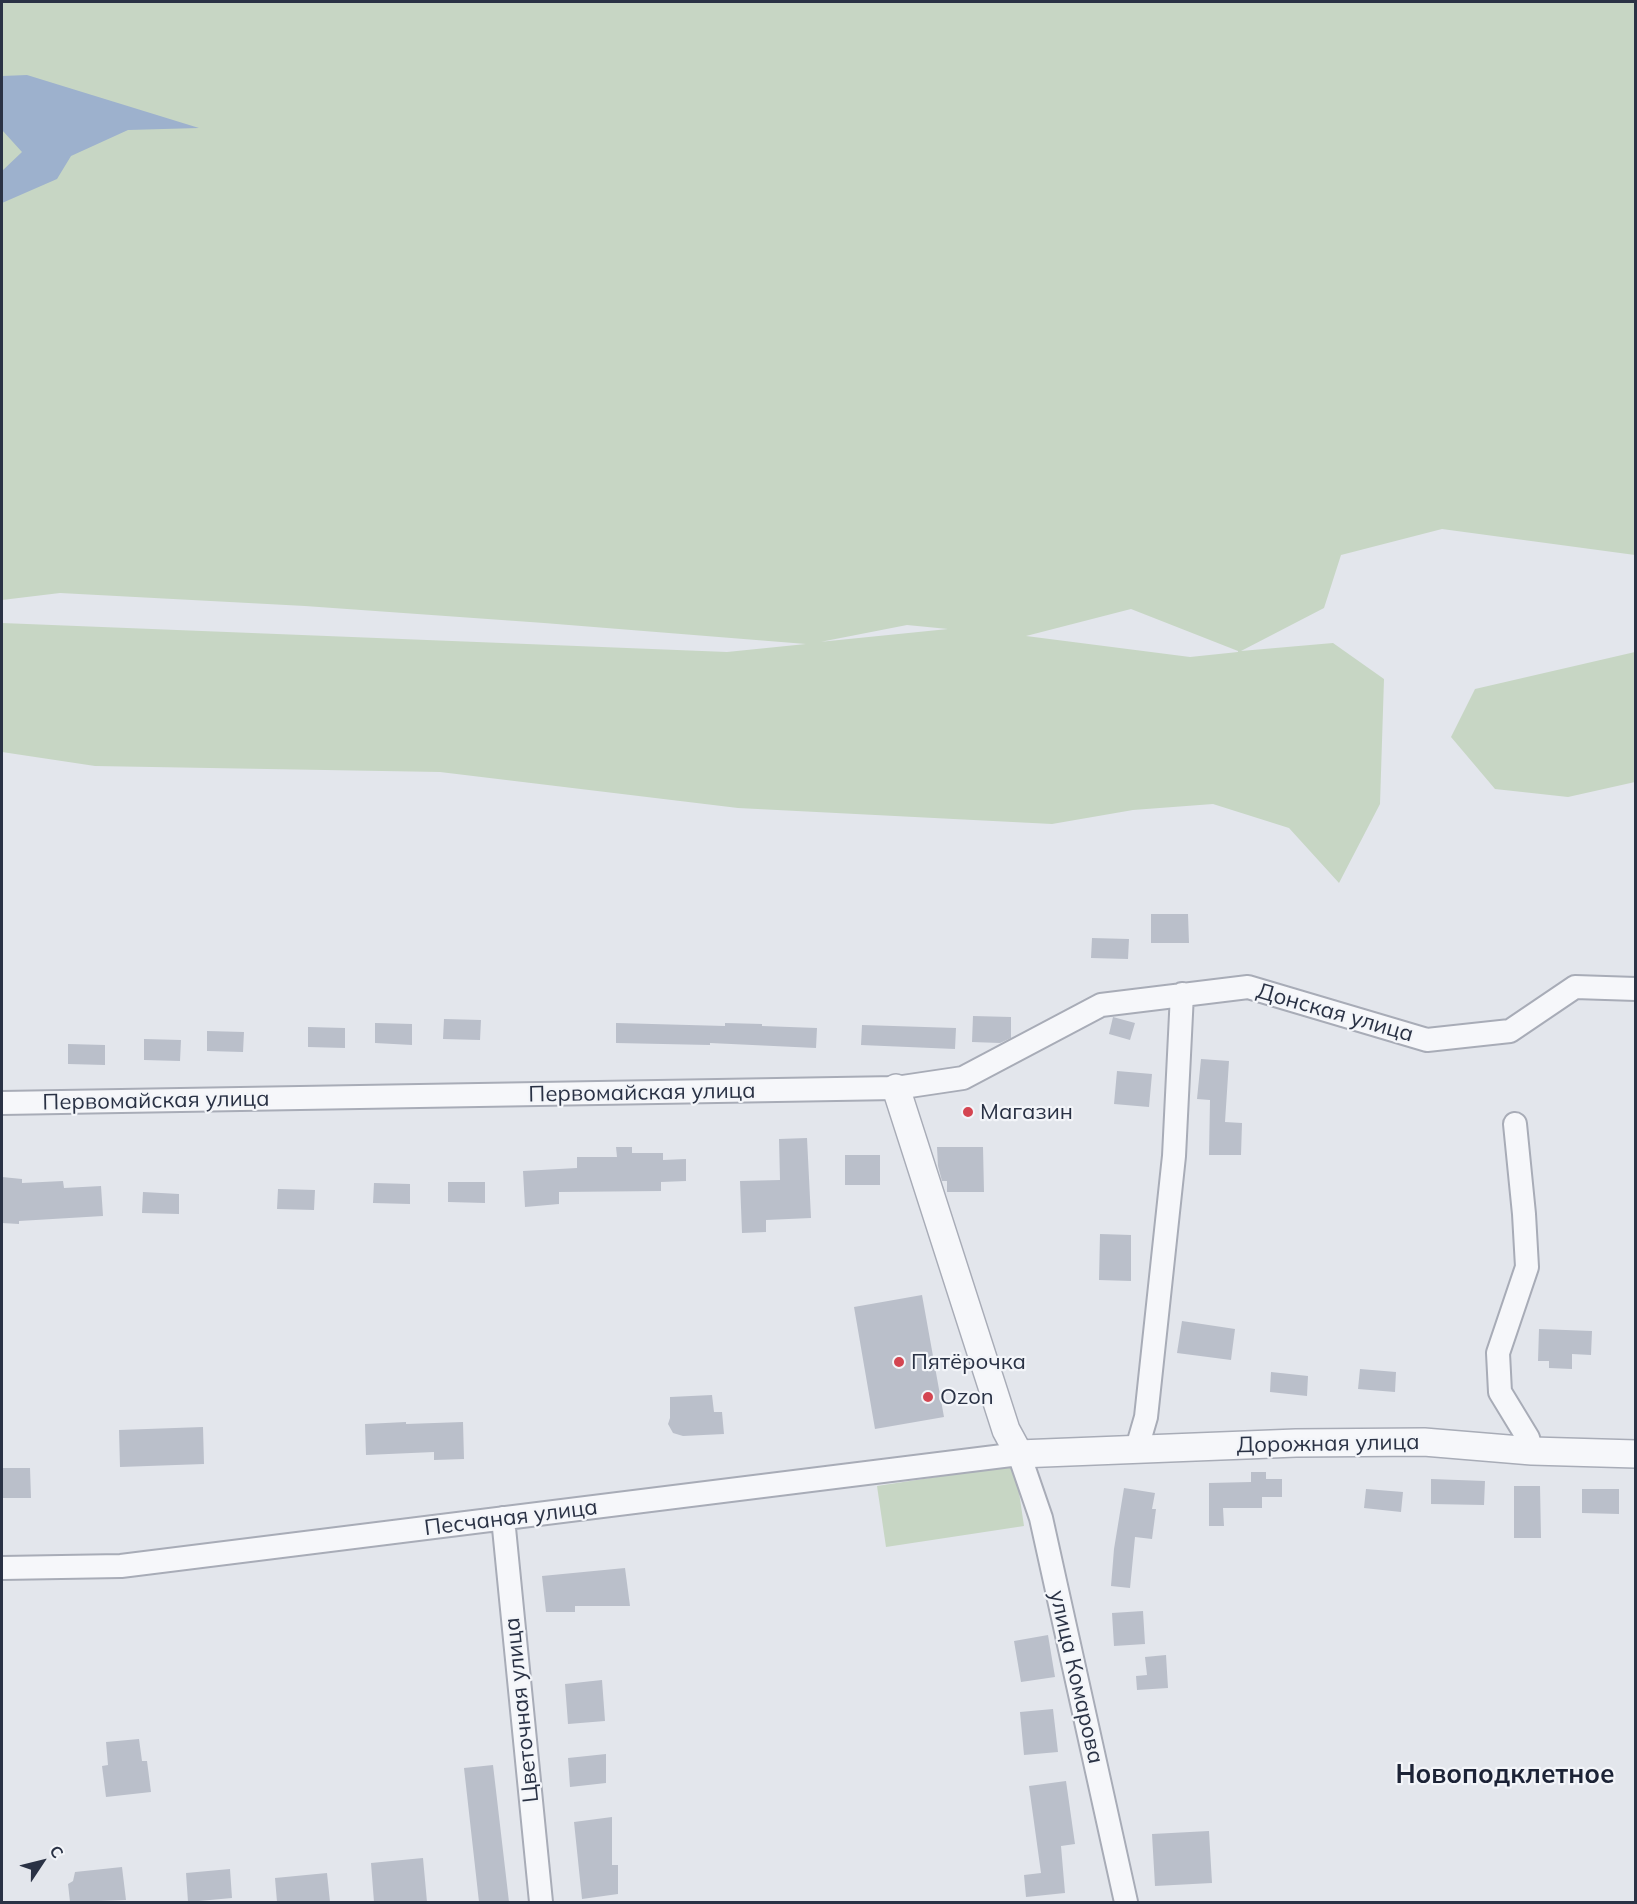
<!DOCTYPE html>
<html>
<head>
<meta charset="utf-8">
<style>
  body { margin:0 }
  #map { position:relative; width:1637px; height:1904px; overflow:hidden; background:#e3e6ec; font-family:Mulish,sans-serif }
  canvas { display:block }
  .frame { position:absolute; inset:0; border:3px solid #2a3245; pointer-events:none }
  .north { position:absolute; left:12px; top:1832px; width:60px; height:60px; -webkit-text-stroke:4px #f3f5f9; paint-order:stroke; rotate:55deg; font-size:16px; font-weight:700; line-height:24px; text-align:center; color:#2a3245 }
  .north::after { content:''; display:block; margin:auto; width:21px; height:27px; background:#2a3245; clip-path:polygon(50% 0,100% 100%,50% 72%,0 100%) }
</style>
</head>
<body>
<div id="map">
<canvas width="1637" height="1904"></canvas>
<div class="frame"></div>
<div class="north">С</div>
</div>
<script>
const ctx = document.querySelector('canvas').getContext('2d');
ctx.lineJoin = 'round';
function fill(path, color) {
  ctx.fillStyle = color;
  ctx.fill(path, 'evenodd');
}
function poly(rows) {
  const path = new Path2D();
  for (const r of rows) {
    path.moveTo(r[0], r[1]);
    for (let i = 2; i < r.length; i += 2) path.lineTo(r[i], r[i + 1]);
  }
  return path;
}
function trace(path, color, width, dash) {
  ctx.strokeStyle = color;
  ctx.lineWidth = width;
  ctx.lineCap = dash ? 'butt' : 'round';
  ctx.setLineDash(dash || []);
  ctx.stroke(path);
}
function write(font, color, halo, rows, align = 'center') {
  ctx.font = font + ' Mulish,sans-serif';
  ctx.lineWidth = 4.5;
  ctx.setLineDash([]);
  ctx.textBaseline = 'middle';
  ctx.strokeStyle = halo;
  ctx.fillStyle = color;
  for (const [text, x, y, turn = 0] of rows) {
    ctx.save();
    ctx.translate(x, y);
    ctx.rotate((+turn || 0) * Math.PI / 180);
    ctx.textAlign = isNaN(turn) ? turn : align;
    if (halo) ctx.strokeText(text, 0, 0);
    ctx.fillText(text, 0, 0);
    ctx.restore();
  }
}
fill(poly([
  [2,2,1635,2,1635,555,1442,529,1341,555,1324,608,1241,651,1333,643,1384,679,1380,804,1339,883,1289,828,1213,804,1133,810,1052,824,738,808,440,772,95,766,2,752,2,623,727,652,806,644,544,623,305,606,60,593,2,600],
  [1131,609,1238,651,1238,652,1190,657,1026,636],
  [907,625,948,629,819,642,820,642],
  [1635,652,1635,782,1568,797,1495,789,1451,737,1475,689],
  [1015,1465,1024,1526,886,1547,877,1486]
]), '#c7d6c4');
fill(poly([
  [27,75,199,128,128,130,71,156,57,179,2,203,2,171,22,152,2,130,2,76]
]), '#9db1cd');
fill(poly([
  [1151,914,1188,914,1189,943,1151,943],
  [1092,938,1129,939,1128,959,1091,958],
  [973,1016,1011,1017,1011,1038,1000,1043,972,1042],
  [1113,1017,1135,1023,1130,1040,1109,1034],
  [444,1019,481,1020,480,1040,443,1039],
  [375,1023,412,1024,412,1045,375,1043],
  [616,1023,725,1026,725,1023,762,1024,762,1026,817,1028,816,1048,710,1043,710,1045,616,1043],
  [862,1025,956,1028,955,1049,861,1045],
  [308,1027,345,1028,345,1048,308,1047],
  [207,1031,244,1032,243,1052,207,1051],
  [144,1039,181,1040,180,1061,144,1060],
  [68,1044,105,1045,105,1065,68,1064],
  [1201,1059,1229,1061,1225,1122,1242,1123,1241,1155,1209,1155,1210,1100,1197,1099],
  [1117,1071,1152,1074,1149,1107,1114,1104],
  [807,1138,811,1218,766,1220,766,1232,742,1233,740,1181,780,1180,779,1139],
  [616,1147,632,1147,632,1153,663,1153,663,1160,686,1159,686,1181,661,1182,661,1191,559,1192,559,1204,525,1207,523,1171,577,1168,577,1157,617,1157],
  [937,1147,983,1147,984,1192,947,1192,947,1181,942,1181,938,1166],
  [845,1155,880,1155,880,1185,845,1185],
  [2,1177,22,1179,22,1183,63,1181,64,1188,101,1186,103,1216,19,1221,19,1224,2,1223],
  [448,1182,485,1182,485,1203,448,1202],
  [374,1183,410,1184,410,1204,373,1203],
  [278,1189,315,1190,314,1210,277,1209],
  [143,1192,179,1194,179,1214,142,1213],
  [1100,1234,1131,1235,1131,1281,1099,1280],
  [922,1295,944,1417,875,1429,854,1307],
  [1182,1321,1235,1329,1231,1360,1177,1353],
  [1539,1329,1592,1331,1591,1355,1572,1354,1572,1369,1549,1368,1549,1361,1538,1361],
  [1360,1369,1396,1372,1395,1392,1358,1389],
  [1271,1372,1308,1376,1307,1396,1270,1392],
  [712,1395,714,1412,722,1412,724,1434,683,1436,673,1433,668,1424,670,1418,670,1397],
  [406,1422,406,1424,463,1422,464,1459,434,1460,434,1452,366,1455,365,1424],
  [203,1427,204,1464,120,1467,119,1430],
  [2,1468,30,1468,31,1498,2,1498],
  [1251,1472,1266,1472,1266,1479,1282,1479,1282,1497,1262,1497,1262,1508,1223,1508,1224,1526,1209,1526,1209,1483,1251,1482],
  [1431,1479,1485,1481,1484,1505,1431,1504],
  [1514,1486,1540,1486,1541,1538,1514,1538],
  [1124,1488,1155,1493,1152,1509,1156,1509,1152,1539,1135,1537,1130,1588,1111,1586,1114,1549],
  [1366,1489,1403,1492,1401,1512,1364,1508],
  [1582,1489,1619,1489,1619,1514,1582,1513],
  [625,1568,630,1606,575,1606,575,1612,546,1612,542,1576],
  [1143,1611,1145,1644,1114,1646,1112,1613],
  [1048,1635,1055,1677,1021,1682,1014,1641],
  [1166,1655,1168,1688,1137,1690,1136,1676,1147,1675,1145,1657],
  [602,1680,605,1721,568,1724,565,1684],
  [1053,1709,1058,1752,1024,1755,1020,1712],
  [139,1739,142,1761,147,1761,151,1792,106,1797,102,1766,108,1765,106,1742],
  [606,1754,606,1783,570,1787,568,1758],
  [493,1765,509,1902,479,1902,464,1768],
  [1066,1781,1075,1844,1061,1846,1065,1893,1026,1897,1024,1875,1041,1873,1029,1786],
  [612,1817,612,1865,618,1865,618,1894,582,1899,574,1822],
  [1209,1831,1212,1883,1155,1886,1152,1834],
  [423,1858,427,1902,374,1902,371,1863],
  [122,1867,126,1900,70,1902,68,1884,73,1881,75,1872],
  [230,1869,232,1898,188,1902,186,1873],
  [327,1873,330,1902,277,1902,275,1878]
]), '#babfca');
const minor = poly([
  [2,1103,896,1088,963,1078,1101,1005,1248,987,1427,1040,1510,1031,1575,987,1636,989],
  [1515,1124,1524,1214,1527,1267,1498,1353,1500,1392,1528,1438,1532,1451],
  [1137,1448,1146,1417,1174,1156,1182,994],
  [503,1518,541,1902],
  [2,1568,121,1566,1019,1454,1041,1518,1126,1902]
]);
const tertiary = poly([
  [896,1088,1006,1430,1019,1454,1296,1443,1424,1442,1532,1451,1636,1454]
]);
trace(minor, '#a8acb7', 26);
trace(tertiary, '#a8acb7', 30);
trace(minor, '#f6f7fa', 22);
trace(tertiary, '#f6f7fa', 27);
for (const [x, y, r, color] of [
  [968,1112,6,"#d44551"],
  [899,1362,6,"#d44551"],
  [928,1397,6,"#d44551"]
]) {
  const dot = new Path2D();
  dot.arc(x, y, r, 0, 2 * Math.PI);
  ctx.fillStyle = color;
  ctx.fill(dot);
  trace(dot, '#f3f5f9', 2);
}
write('22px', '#2a3245', '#f3f5f9', [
  ["Донская улица",1335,1013,16],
  ["Первомайская улица",642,1093,-1],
  ["Первомайская улица",156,1101,-1],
  ["Дорожная улица",1328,1444,-1],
  ["Песчаная улица",511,1518,-7],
  ["улица Комарова",1076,1677,77],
  ["Цветочная улица",522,1710,-96]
]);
write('22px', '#2a3245', '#f3f5f9', [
  ["Магазин",980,1112],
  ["Пятёрочка",911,1362],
  ["Ozon",940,1397]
], 'left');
write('bold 26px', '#1c2336', '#f3f5f9', [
  ["Новоподклетное",1505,1775]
]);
</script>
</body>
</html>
